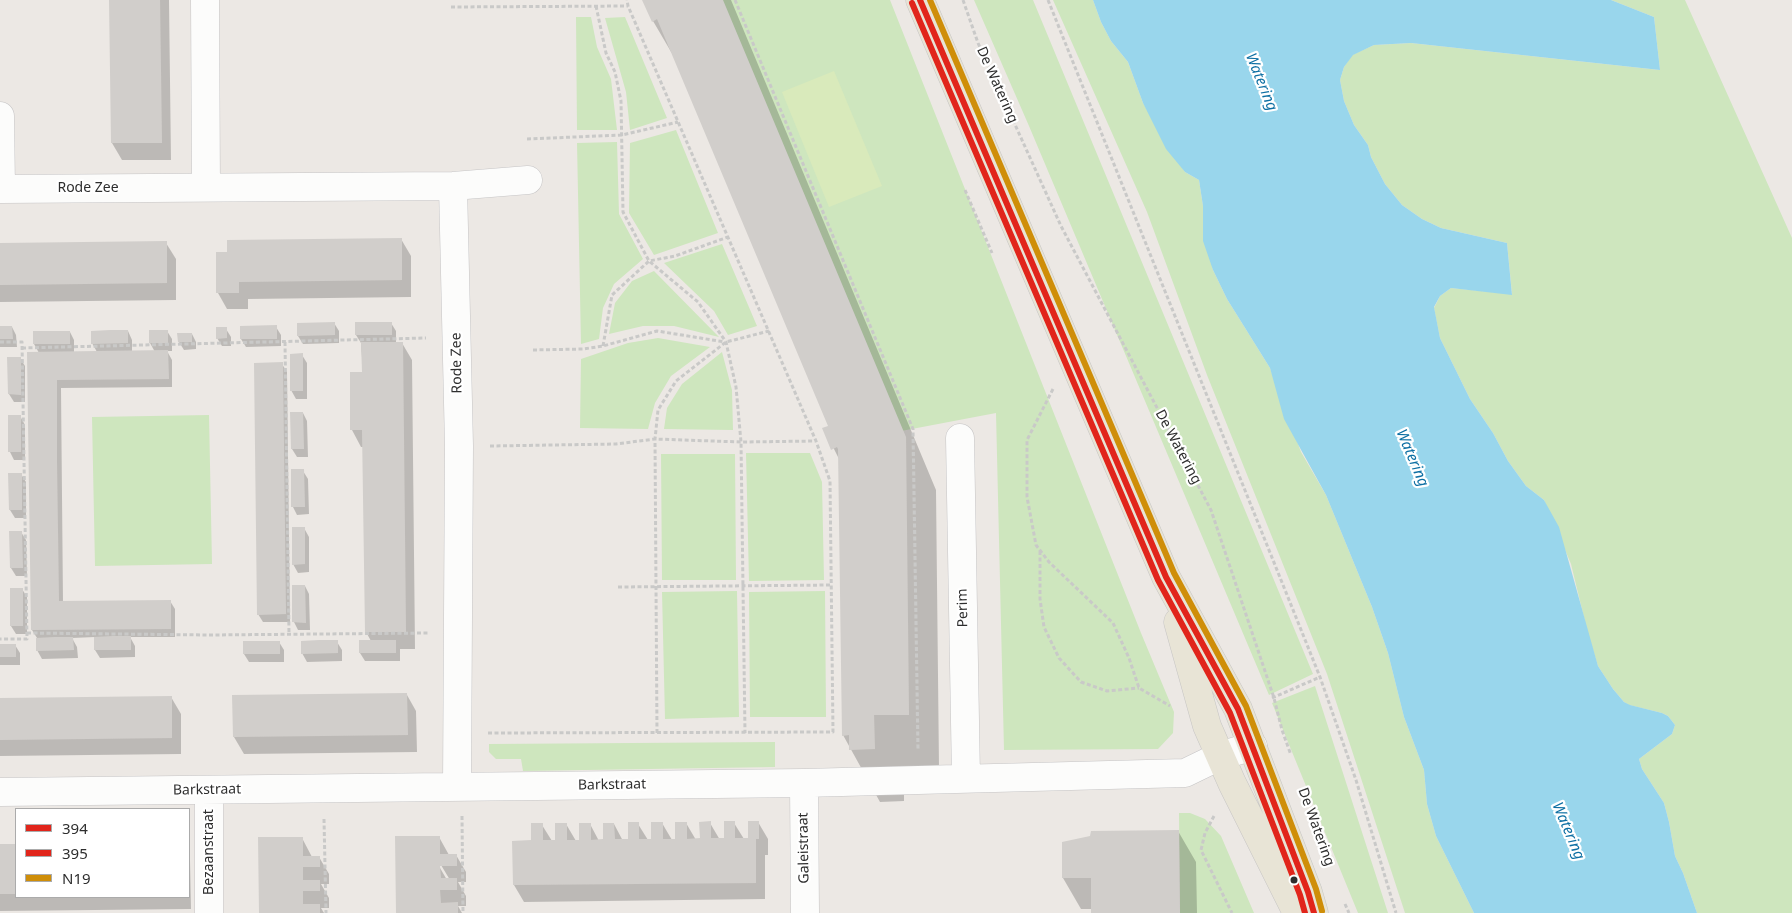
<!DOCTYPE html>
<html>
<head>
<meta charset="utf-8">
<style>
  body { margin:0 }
  #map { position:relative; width:1792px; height:913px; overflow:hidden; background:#ece8e4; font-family:"Noto Sans",sans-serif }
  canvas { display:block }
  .legend { position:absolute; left:15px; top:808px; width:175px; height:90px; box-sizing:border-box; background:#fff; border:1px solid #ababab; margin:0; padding:6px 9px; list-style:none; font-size:15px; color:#2e2e2e }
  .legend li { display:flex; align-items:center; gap:10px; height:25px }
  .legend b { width:25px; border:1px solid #ababab }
</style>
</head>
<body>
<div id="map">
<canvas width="1792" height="913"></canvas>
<ul class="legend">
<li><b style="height:6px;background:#e1251b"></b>394</li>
<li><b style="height:6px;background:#e1251b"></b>395</li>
<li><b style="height:6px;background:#cf8e09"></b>N19</li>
</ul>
</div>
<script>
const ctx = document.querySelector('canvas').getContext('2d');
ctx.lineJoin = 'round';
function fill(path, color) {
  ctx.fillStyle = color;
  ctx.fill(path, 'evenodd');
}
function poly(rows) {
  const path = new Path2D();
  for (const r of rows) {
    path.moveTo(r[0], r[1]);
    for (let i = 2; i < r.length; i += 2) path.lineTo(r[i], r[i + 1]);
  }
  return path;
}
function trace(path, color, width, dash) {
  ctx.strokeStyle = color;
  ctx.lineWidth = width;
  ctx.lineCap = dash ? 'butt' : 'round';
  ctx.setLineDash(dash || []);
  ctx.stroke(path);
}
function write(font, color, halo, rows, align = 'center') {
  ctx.font = font + ' "Noto Sans",sans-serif';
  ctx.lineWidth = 4.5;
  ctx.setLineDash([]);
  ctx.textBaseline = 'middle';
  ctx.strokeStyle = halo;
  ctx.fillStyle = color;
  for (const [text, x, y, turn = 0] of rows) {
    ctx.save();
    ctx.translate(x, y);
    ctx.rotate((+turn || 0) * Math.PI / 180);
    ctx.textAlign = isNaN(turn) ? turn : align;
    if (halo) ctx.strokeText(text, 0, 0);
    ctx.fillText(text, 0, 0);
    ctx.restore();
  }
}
fill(poly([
  [714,0,890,0,1141,633,1174,712,1173,733,1158,749,1004,750,996,413,896,432],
  [974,0,1033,0,1313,674,1269,695,1029,126],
  [1053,0,1093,0,1101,22,1111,41,1128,62,1143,103,1185,172,1199,180,1213,270,1227,299,1270,368,1301,452,1326,495,1372,607,1388,653,1404,717,1424,770,1427,804,1436,836,1474,913,1405,913,1327,674,1207,375,1147,212],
  [1611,0,1685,0,1792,238,1792,913,1697,913,1683,873,1675,856,1669,822,1664,803,1642,769,1639,759,1672,734,1675,725,1668,716,1662,713,1629,705,1624,702,1613,689,1598,666,1588,634,1571,564,1544,500,1526,486,1508,461,1493,433,1470,399,1440,338,1434,308,1440,296,1451,288,1512,294,1507,243,1441,228,1422,219,1402,205,1385,184,1371,157,1368,145,1354,125,1344,101,1340,80,1344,67,1352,55,1374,45,1411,43,1660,70,1654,17],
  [576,17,591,17,597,47,611,79,617,130,577,130],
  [625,17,667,118,630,130,626,92,605,18],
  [676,130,718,233,654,255,629,213,630,143],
  [617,142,619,214,643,259,614,284,603,308,599,339,581,344,577,143],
  [722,244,757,326,728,335,714,311,664,263],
  [654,271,719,337,674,326,643,326,609,334,615,303,632,281],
  [658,338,710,347,671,376,655,403,648,429,580,428,581,359,628,343],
  [722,352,732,390,733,430,664,429,667,408,682,384],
  [209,415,212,564,95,566,92,417],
  [746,453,810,453,822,482,824,580,749,581],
  [661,454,735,454,736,580,662,580],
  [737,591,739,717,665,719,662,592],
  [825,591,826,717,750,717,749,592],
  [1315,686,1388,913,1358,913,1272,703],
  [775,742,775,767,523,771,521,759,496,759,489,752,489,744],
  [1179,813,1190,813,1205,819,1221,836,1254,913,1180,913]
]), '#cee6be');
fill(poly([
  [834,71,882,186,829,207,782,92]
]), '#d9eabb');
fill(poly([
  [1093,0,1611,0,1654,17,1660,70,1411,43,1374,45,1353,55,1344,67,1340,80,1344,101,1354,125,1368,145,1371,157,1385,184,1402,205,1422,219,1441,228,1507,243,1512,295,1451,288,1440,296,1434,307,1440,338,1470,399,1493,433,1508,461,1526,486,1544,500,1559,527,1598,666,1613,689,1624,702,1630,705,1662,713,1668,716,1675,725,1672,734,1639,759,1642,769,1664,803,1669,822,1675,856,1683,873,1697,913,1474,913,1436,836,1427,804,1424,770,1404,717,1388,653,1372,607,1326,495,1284,419,1270,368,1227,299,1213,270,1203,241,1203,206,1199,180,1185,172,1166,149,1143,103,1128,62,1111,41,1101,22]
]), '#99d6ec');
fill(poly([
  [111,0,169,0,171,160,122,160,112,143],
  [644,0,731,0,936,490,939,767,904,767,904,801,880,802,843,735,840,461,824,429,830,427,677,62,653,21],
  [401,239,411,256,411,297,248,299,248,309,227,309,218,293,217,253],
  [166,243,176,259,176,300,0,302,0,244],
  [334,323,339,331,339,343,303,344,298,336],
  [391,323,396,331,396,343,402,343,412,360,415,649,400,649,400,661,365,661,360,653,371,641,366,632,364,447,361,447,352,430,363,373,361,343,356,335,356,324],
  [0,327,12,327,16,335,17,347,0,347],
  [276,327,281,335,281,346,246,347,241,339],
  [226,329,231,337,231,346,222,346,217,338],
  [128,331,132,340,132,352,155,352,150,343,167,331,172,339,172,351,167,351,172,360,172,387,61,388,63,602,170,601,175,609,175,637,130,637,135,646,135,657,100,658,95,650,95,637,72,638,77,647,78,658,42,659,37,650,37,638,32,630,39,353,34,344,34,333,70,332,74,340,74,352,97,352,92,343],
  [192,334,196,342,196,349,184,350,179,342],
  [302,355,307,363,307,399,296,399,291,390],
  [20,358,25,366,25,402,14,402,9,394],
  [282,364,287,372,290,622,263,622,258,614],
  [303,413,307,421,308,457,297,457,292,449],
  [20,416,25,425,25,460,14,460,10,452],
  [303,471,308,479,309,514,297,515,293,507],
  [10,474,21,474,26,482,26,518,15,518,10,510],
  [304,528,309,537,309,572,298,573,293,564],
  [21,532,26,540,27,576,16,576,11,568],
  [305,586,309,594,310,630,298,630,294,622],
  [22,589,27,597,27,634,16,634,11,626],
  [279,642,284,650,284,662,249,662,244,654],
  [337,642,342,650,342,661,307,662,302,653],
  [0,645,15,645,20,653,20,665,0,665],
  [407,695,416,711,417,752,244,754,234,737],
  [171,697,181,714,181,754,0,756,0,699],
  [758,822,768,839,768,855,765,855,765,899,524,902,514,885,514,842,533,842,542,825,552,841,557,841,566,824,576,841,580,841,590,824,599,841,605,841,614,824,623,841,629,841,638,824,648,840,653,840,662,823,672,840,677,840,686,823,696,840,701,840,710,823,720,840,725,840,734,823,744,839,749,840],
  [1178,831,1196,862,1197,913,1093,913,1093,909,1081,909,1063,878,1092,837],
  [439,837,449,855,456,855,466,872,466,882,458,882,466,896,466,906,458,906,462,913,397,913],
  [438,860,450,880,447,880,436,861],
  [302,838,312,857,319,857,329,874,329,884,321,884,329,898,329,908,321,908,324,913,260,913],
  [0,845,16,845,16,897,189,897,189,857,190,860,191,909,0,911]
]), '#0003');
fill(poly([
  [109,0,160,0,162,143,111,143],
  [642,0,723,0,906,437,909,715,874,715,875,749,849,750,849,735,842,736,838,449,837,447,831,450,822,428,828,426,657,19,652,22],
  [402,238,402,280,239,282,239,293,216,293,216,252,227,252,227,240],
  [167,241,167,283,0,285,0,243],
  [335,322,335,335,297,336,297,323],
  [355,322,392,322,392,335,355,335],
  [277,325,277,339,240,339,240,326],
  [0,326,12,326,13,339,0,339],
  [216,327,227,327,227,338,216,339],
  [110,330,128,330,128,343,91,344,91,331],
  [149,330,168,330,168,343,149,343],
  [33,331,70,331,70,344,33,344],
  [177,333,192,333,192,342,178,342],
  [361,342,403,342,406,632,365,632,362,430,350,430,350,372,362,372],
  [168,350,169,379,57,380,57,463,59,601,171,600,171,629,31,630,27,352],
  [303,353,303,391,290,391,290,354],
  [7,357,21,357,21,395,8,394],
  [283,362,286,614,257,615,254,363],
  [290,412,303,412,304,449,291,449],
  [8,415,21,415,21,452,8,452],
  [291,469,304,469,305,507,291,507],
  [8,473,22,473,22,510,9,510],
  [292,527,305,527,305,564,292,565],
  [9,531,22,531,23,568,10,568],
  [292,585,305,585,306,623,292,622],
  [10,588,23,588,23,626,10,626],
  [113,636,131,636,131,650,94,650,94,637],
  [55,637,73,637,74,650,36,651,36,638],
  [319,640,338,640,338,653,301,654,301,641],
  [359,640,396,640,396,653,359,653],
  [243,641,280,641,280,654,243,654],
  [0,644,16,644,16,657,0,657],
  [407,693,408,735,233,737,232,695],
  [172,696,172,738,0,740,0,698],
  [711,821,711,838,724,838,724,821,735,821,735,838,748,838,748,821,759,821,759,839,756,839,756,883,513,885,512,841,531,840,531,823,543,823,543,840,555,840,555,823,567,823,567,840,579,840,579,823,591,823,591,840,603,839,603,823,614,823,615,839,628,839,628,822,639,822,639,839,651,839,651,822,663,822,663,839,675,839,675,822,687,822,687,839,700,838,699,822],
  [1179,830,1180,913,1091,913,1091,878,1062,878,1062,842,1090,836,1091,831],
  [395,836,440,836,440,854,457,854,457,866,440,866,441,878,457,878,457,890,440,890,441,903,458,902,458,913,396,913],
  [258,837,303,837,303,856,320,856,320,867,303,867,303,880,320,880,320,891,303,891,303,904,320,904,320,913,259,913],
  [0,844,16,844,16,894,0,894]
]), '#d1cecb');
const minor = poly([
  [205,0,206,187],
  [0,116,1,189],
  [453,186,459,446,457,786],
  [0,189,453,186,528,180],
  [960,438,966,778],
  [804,783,805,913],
  [209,791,209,913],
  [0,792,804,783,1185,773,1220,756,1253,746]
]);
const major = poly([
  [920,0,1166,577,1238,709,1308,892,1314,913],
  [1178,622,1207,726,1232,783,1297,913]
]);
trace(minor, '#c5c4c5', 29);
trace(major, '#c6c5c4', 29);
trace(poly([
  [735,0,913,429,918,751],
  [963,0,978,43,1061,226,1211,510,1274,698,1282,730,1291,755],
  [1048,0,1320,677,1356,780,1396,913],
  [596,6,606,53,615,72,621,101,623,212,649,261,698,302,726,342,736,387,741,442,745,733],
  [451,7,628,6],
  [527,139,622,135,678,122],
  [965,190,992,253],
  [0,342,22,342,27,639,0,639],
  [285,342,289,634],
  [603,346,612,295,649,261,675,256,728,237],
  [22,348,426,338],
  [533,350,583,349,603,346,657,331,725,342],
  [1053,389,1027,440,1027,497,1036,545,1049,562,1113,623,1129,658,1139,688,1170,706],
  [490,446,616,444,655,439,741,442,816,441],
  [1040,551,1040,599,1044,627,1059,658,1081,682,1107,691,1139,688],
  [618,587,831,585],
  [27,633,210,635,429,633],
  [1272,698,1320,677],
  [488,733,833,732,830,481,816,441,628,6,627,0],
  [657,733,655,439,658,410,676,381,726,342,769,331],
  [462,816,463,913],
  [1214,816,1205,833,1201,850,1232,913],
  [324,819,326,913],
  [1345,904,1349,913]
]), '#c9c9c8', 3, [4, 2.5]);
trace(minor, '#fcfcfb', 28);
trace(major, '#e8e4d6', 28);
trace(poly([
  [920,0,1166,577,1238,709,1308,892,1314,913]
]), '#e1251b', 6);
trace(poly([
  [912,3,1158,580,1230,713,1300,895,1305,913]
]), '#e1251b', 6);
trace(poly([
  [930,0,1174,573,1246,706,1316,889,1322,911]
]), '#cf8e09', 6);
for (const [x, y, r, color] of [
  [1294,880,4.5,"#2e2e2e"]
]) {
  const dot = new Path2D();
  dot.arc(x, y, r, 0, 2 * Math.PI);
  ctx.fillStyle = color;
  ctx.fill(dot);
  trace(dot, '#fff', 2);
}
write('14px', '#2e2e2e', '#fff', [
  ["De Watering",997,85,66],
  ["Rode Zee",88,188],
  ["Rode Zee",457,363,-91],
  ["De Watering",1178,447,62],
  ["Perim",963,608,-91],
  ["Barkstraat",612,785,-1],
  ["Barkstraat",207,790,-1],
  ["De Watering",1316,827,70],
  ["Galeistraat",804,848,-91],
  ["Bezaanstraat",209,852,-90]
]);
write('italic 15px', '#0d6fa3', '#fff', [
  ["Watering",1261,82,68],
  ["Watering",1412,458,67],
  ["Watering",1568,831,67]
]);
</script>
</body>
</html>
